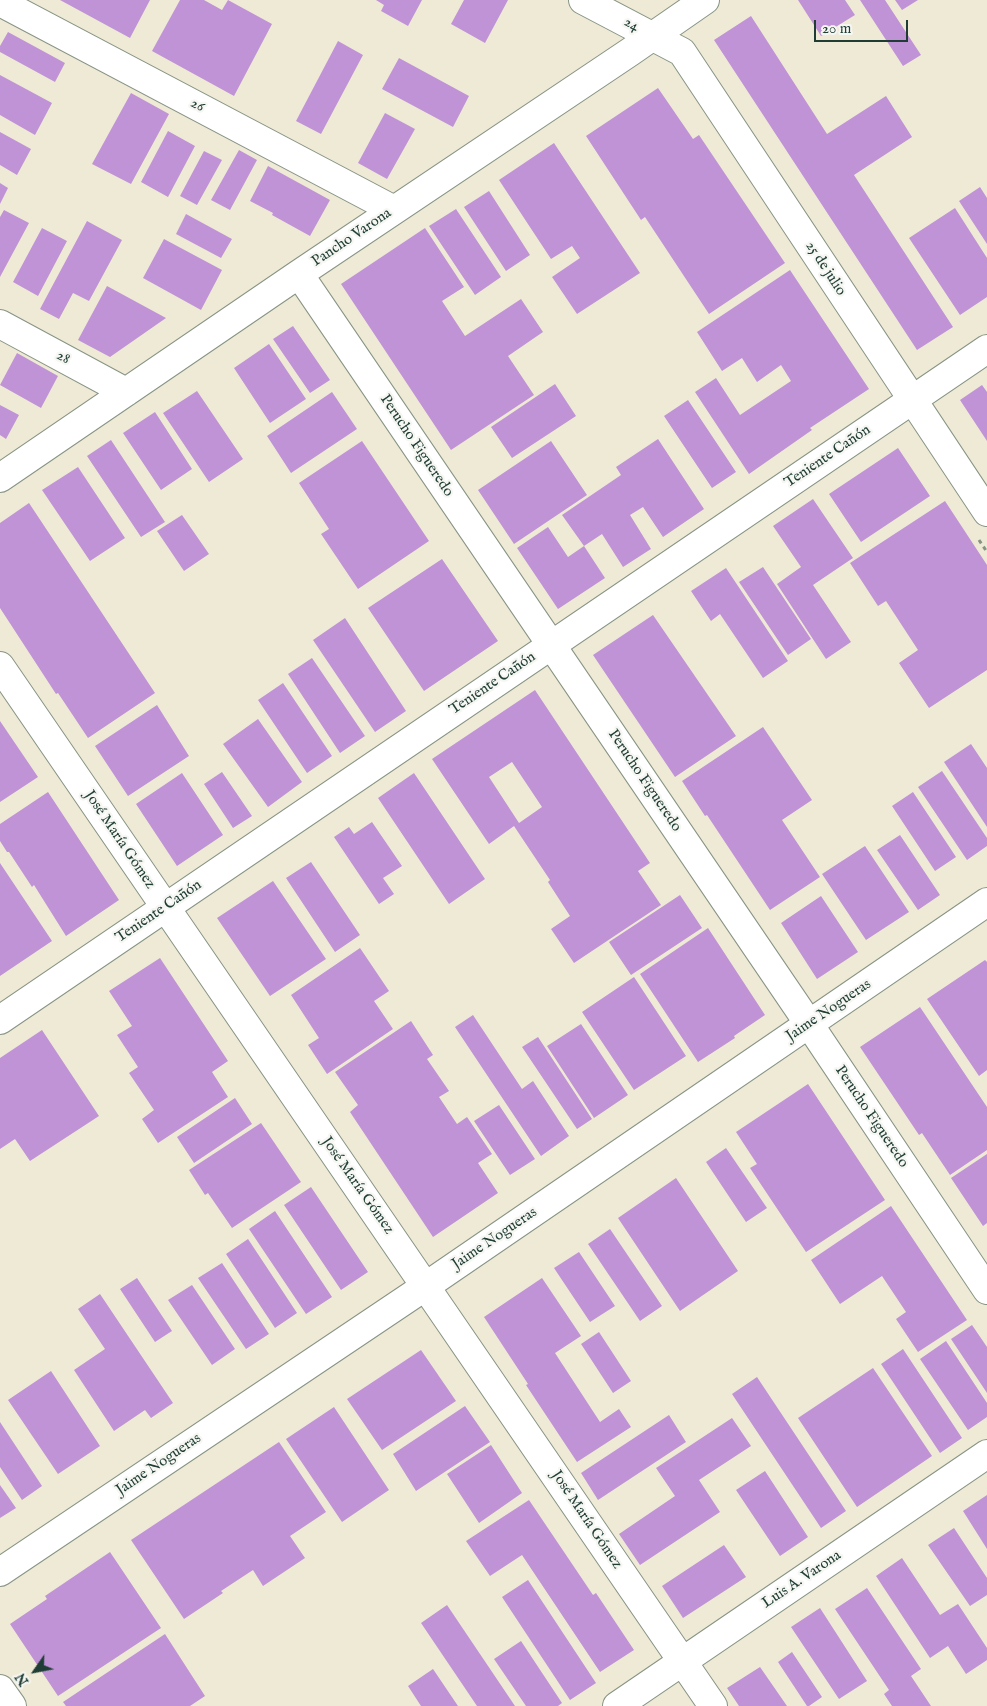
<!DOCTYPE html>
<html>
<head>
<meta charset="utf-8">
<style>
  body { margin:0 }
  #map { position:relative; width:987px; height:1706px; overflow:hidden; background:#efead6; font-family:"IM FELL English",serif }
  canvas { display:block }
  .north { position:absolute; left:10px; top:1646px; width:50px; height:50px; -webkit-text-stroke:4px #f6f6f2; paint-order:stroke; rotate:237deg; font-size:14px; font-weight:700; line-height:20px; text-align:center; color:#1f3d34 }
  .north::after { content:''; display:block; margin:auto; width:18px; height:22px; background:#1f3d34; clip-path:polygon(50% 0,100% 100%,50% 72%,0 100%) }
  .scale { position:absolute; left:814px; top:20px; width:94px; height:22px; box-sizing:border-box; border:2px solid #1f3d34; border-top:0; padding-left:6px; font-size:15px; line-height:18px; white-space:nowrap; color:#1f3d34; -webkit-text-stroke:4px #f6f6f2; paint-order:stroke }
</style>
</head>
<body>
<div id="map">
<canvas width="987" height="1706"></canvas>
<div class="north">N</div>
<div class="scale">20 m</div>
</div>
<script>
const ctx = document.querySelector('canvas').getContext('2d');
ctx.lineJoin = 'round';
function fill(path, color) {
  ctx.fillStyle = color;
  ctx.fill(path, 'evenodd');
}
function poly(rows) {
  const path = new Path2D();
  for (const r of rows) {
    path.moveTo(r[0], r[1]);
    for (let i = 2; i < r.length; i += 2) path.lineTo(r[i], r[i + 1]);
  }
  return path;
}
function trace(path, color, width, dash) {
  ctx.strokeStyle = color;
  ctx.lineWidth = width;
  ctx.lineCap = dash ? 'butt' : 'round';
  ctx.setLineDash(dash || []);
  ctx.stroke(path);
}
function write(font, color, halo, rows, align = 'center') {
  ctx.font = font + ' "IM FELL English",serif';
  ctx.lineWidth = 4.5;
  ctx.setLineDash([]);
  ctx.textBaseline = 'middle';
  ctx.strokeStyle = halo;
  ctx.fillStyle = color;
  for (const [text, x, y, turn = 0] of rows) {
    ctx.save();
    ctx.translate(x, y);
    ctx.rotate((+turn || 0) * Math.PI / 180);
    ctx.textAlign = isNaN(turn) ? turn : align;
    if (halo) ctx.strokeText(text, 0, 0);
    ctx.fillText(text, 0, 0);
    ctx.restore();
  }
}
fill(poly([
  [60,0,150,0,130,38],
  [180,0,204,0,222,10,228,0,272,24,234,96,152,51],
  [376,0,422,0,408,26,381,11,384,5],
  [464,0,508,0,485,43,451,24],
  [798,0,845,0,855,15,821,36],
  [860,0,885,0,921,55,903,66],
  [895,0,918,0,902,10],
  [751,16,827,134,886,96,912,137,854,175,953,327,917,350,714,40],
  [8,32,65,63,55,82,0,52,0,46],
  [338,41,363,55,321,134,296,121],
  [399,58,469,96,453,127,382,89],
  [0,75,52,103,35,135,0,115],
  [658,88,693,139,699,135,785,263,709,314,645,217,641,220,586,136],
  [131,93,169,114,131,184,92,164],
  [385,113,415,129,387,179,358,163],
  [168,131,195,146,168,197,141,182],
  [0,132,31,149,17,175,0,165],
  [554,143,640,273,577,314,552,277,580,258,572,246,551,259,499,180],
  [239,150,257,160,230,210,211,200],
  [204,151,222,160,197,205,180,196],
  [268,166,330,200,310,236,272,215,273,213,250,201],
  [0,183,8,188,0,204],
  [980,187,987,198,987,244,959,201],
  [489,191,530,255,506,271,464,207],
  [955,208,987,258,987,297,960,315,909,238],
  [456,209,501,277,475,295,429,226],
  [4,210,29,223,0,277,0,217],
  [186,214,232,239,221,258,176,234],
  [87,221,122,240,89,301,73,293,59,319,40,309],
  [42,228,67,241,38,296,13,282],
  [425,228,464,287,442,301,465,336,521,299,543,332,508,356,534,395,451,450,341,284],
  [164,239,222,270,201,310,143,278],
  [790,270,869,389,810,428,812,430,749,474,695,392,716,378,740,415,791,381,781,365,757,382,742,358,722,371,697,332],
  [107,286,166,318,110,357,78,340],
  [293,326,330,380,310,393,273,339],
  [269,344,306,399,270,423,234,368],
  [17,353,58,376,41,408,0,385],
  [555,384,576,416,512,458,491,427],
  [982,385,987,392,987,441,960,400],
  [197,391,243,459,209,482,163,413],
  [332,392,357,429,291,473,267,436],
  [688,400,736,472,712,488,664,416],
  [0,405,19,415,6,439,0,435],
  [155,412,192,469,161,490,123,433],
  [658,439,704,509,663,537,643,507,630,515,651,549,623,567,602,534,584,546,605,578,558,609,517,548,548,527,568,557,584,546,562,515,621,475,616,467],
  [111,440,165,522,141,537,87,456],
  [362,441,429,541,358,589,321,534,329,529,299,483],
  [551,441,587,495,514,544,478,490],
  [898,448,930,496,861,542,829,494],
  [78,467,125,538,90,561,42,490],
  [813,499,853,558,813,585,851,642,826,659,777,584,801,567,773,526],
  [945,501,987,565,987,670,929,708,899,663,918,650,886,601,878,606,850,563],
  [29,503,155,693,88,738,58,693,56,694,0,608,0,523],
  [182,515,209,554,184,571,157,531],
  [442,559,498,641,424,691,368,608],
  [763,567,811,639,788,655,739,582],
  [726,568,788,661,763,678,720,614,711,621,691,591],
  [653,615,736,736,675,777,593,655],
  [345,618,406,711,375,732,313,640],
  [312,658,365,736,340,753,288,674],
  [283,683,332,756,307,773,258,700],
  [535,690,650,863,638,871,661,905,574,963,551,929,570,916,548,882,550,880,514,826,489,844,432,759],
  [512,762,542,807,519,823,489,777],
  [157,705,189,756,128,796,95,746],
  [258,719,302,782,268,807,223,744],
  [0,721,38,777,0,802],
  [763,727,812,800,782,820,820,877,770,910,707,815,705,816,682,781],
  [971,744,987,768,987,827,944,762],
  [942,771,987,838,987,846,967,860,918,787],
  [222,772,252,816,233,828,204,784],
  [182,773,223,835,177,866,136,804],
  [414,773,485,879,449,904,378,798],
  [48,792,119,900,66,936,34,885,32,887,9,852,7,852,0,841,0,824],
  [913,792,956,857,935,871,892,806],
  [372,822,402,866,383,878,394,894,379,904,334,837,349,827,354,834],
  [900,835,940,895,918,910,877,850],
  [865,846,909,912,866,940,822,874],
  [311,862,360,935,335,952,286,878],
  [0,863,52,941,0,976],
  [273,881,326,959,270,996,217,918],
  [680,895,702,928,631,975,609,942],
  [821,896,858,952,817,979,781,923],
  [708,928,765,1015,734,1036,735,1038,698,1062,640,974],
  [360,948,389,991,374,1001,393,1029,327,1074,308,1045,319,1038,291,995],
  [160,958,228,1061,212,1072,228,1097,158,1143,142,1119,154,1110,129,1073,138,1067,117,1035,132,1026,109,991],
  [985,960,987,962,987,1070,979,1076,927,999],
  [634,977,686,1056,634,1090,582,1012],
  [920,1007,987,1107,987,1150,950,1175,922,1133,919,1135,860,1047],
  [473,1015,522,1089,533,1081,569,1136,541,1156,455,1027],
  [411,1021,433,1055,427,1059,449,1091,439,1097,457,1124,467,1117,492,1154,478,1163,498,1193,433,1237,350,1112,358,1105,335,1072],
  [581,1024,628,1095,594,1118,547,1046],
  [42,1030,99,1116,30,1161,15,1139,0,1149,0,1058],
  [538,1037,592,1119,577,1129,522,1047],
  [808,1084,885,1200,806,1252,750,1168,757,1164,736,1132],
  [235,1098,252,1124,194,1163,177,1137],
  [499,1105,535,1159,510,1175,474,1121],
  [261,1123,301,1182,232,1228,208,1193,205,1195,189,1170],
  [726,1148,767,1208,746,1222,706,1162],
  [987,1154,987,1223,983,1226,951,1178],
  [676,1178,738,1271,680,1311,618,1218],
  [311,1187,368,1272,341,1290,284,1205],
  [891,1206,967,1320,918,1352,896,1319,906,1312,882,1276,840,1304,811,1260],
  [275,1211,332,1297,306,1314,249,1229],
  [610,1229,662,1306,640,1321,588,1244],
  [248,1239,297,1313,275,1328,226,1254],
  [579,1252,615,1306,590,1322,554,1268],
  [222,1263,269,1334,246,1349,198,1278],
  [137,1278,172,1331,155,1342,120,1289],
  [542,1278,581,1336,555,1353,600,1422,619,1409,631,1427,577,1462,526,1385,528,1384,484,1317],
  [192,1285,235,1349,212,1365,168,1300],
  [100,1294,173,1403,151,1418,145,1410,114,1431,74,1370,105,1349,78,1309],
  [972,1325,987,1347,987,1393,951,1339],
  [599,1332,631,1381,613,1393,581,1344],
  [946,1341,987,1403,987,1417,968,1430,920,1359],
  [903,1349,962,1438,940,1453,881,1364],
  [421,1350,456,1401,382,1450,347,1399],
  [873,1368,932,1456,857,1507,798,1418],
  [51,1371,100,1446,58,1474,8,1400],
  [757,1377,846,1511,821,1528,732,1394],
  [465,1406,490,1442,416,1491,393,1454],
  [334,1407,389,1490,342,1522,286,1439],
  [669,1415,686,1442,598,1500,581,1473],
  [732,1418,751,1446,699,1480,720,1512,640,1565,619,1534,675,1496,656,1468],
  [0,1422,42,1486,22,1500,0,1467],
  [279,1442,326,1512,290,1536,305,1558,263,1586,253,1570,221,1591,223,1593,184,1619,131,1540],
  [491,1445,522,1493,479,1523,447,1474],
  [765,1471,808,1537,780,1556,736,1490],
  [0,1485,16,1508,0,1518],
  [987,1495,987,1549,963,1511],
  [529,1500,593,1595,596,1593,634,1650,600,1672,522,1555,490,1576,466,1541],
  [954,1528,987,1578,987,1595,970,1606,928,1545],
  [724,1545,746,1577,683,1618,662,1586],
  [110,1552,161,1628,58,1696,10,1624,47,1599,45,1596],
  [902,1558,940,1615,958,1604,987,1648,987,1660,966,1674,948,1646,930,1658,876,1576],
  [528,1580,596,1683,570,1700,502,1597],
  [867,1588,921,1669,911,1676,931,1706,892,1706,884,1694,889,1690,835,1609],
  [447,1605,515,1706,477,1706,421,1623],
  [820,1608,867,1681,839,1699,791,1627],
  [165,1634,205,1696,190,1706,66,1706,63,1702],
  [521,1641,562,1703,558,1706,526,1706,494,1659],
  [792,1652,822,1697,809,1706,807,1706,778,1662],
  [760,1667,787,1706,739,1706,727,1688],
  [433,1669,458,1706,421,1706,408,1686]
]), '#c093d6');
const street = poly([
  [583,0,682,52,987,512],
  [0,2,394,210],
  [299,274,809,1024,987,1290],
  [0,324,126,392],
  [0,478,299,274,630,52,705,0],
  [0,666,713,1706],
  [0,1572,426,1286,987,902],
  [0,1689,12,1706],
  [617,1706,987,1454]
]);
const secondary = poly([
  [0,1020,987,349]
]);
trace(street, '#879485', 30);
trace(secondary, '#879485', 30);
trace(poly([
  [979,540,987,552]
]), '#879485', 3, [4, 4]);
trace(street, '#fff', 28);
trace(secondary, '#fff', 28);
write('15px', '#1f3d34', '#f6f6f2', [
  ["24",631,25,28],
  ["26",197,106,28],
  ["Pancho Varona",352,238,-34],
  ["25 de julio",825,269,57],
  ["28",63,358,28],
  ["Perucho Figueredo",416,446,56],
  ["Teniente Cañón",828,457,-34],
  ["Teniente Cañón",493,684,-34],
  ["Perucho Figueredo",644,781,56],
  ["José María Gómez",119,840,56],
  ["Teniente Cañón",159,912,-34],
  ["Jaime Nogueras",829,1011,-34],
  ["Perucho Figueredo",871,1117,56],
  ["José María Gómez",357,1186,55],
  ["Jaime Nogueras",495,1239,-34],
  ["Jaime Nogueras",159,1465,-34],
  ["José María Gómez",586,1520,56],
  ["Luis A. Varona",802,1580,-34]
]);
</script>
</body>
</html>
